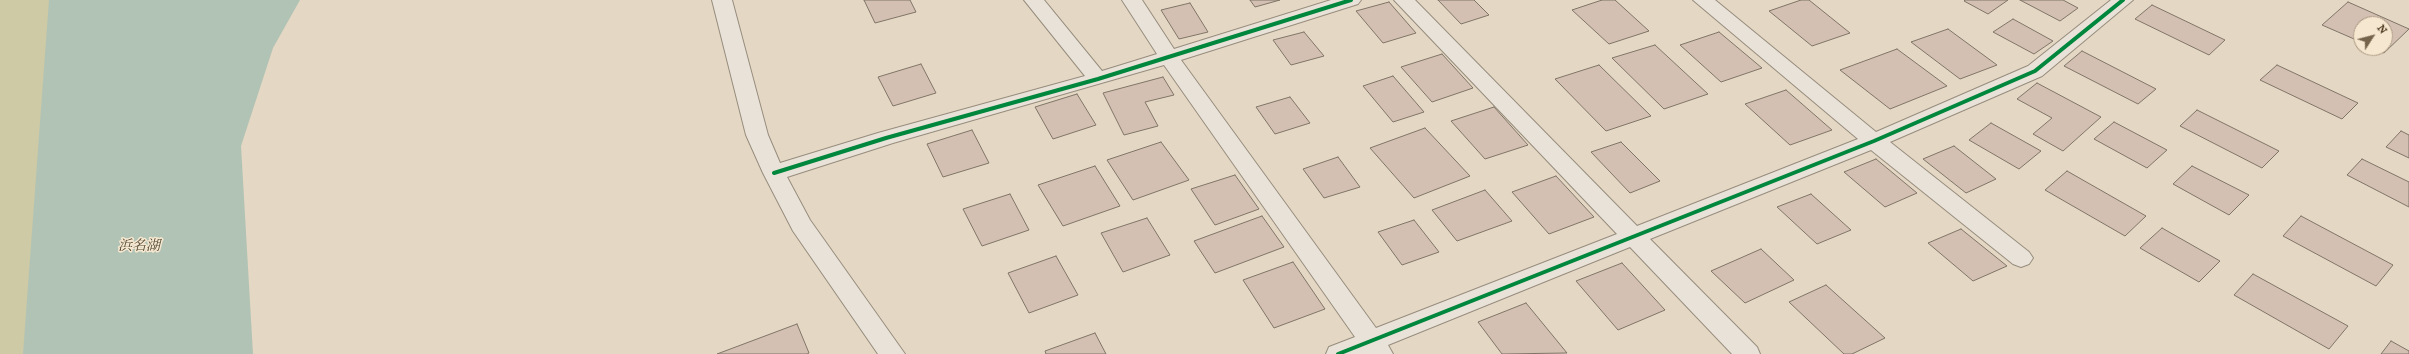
<!DOCTYPE html>
<html>
<head>
<meta charset="utf-8">
<style>
  body { margin:0 }
  #map { position:relative; width:2409px; height:354px; overflow:hidden; background:#e4d7c3; font-family:"IM FELL French Canon",serif }
  canvas { display:block }
  .north { position:absolute; left:2353px; top:16px; width:40px; height:40px; box-sizing:border-box; background:#f6e7d0; border:1px solid #ab9982; border-radius:50%; rotate:54deg; font-size:11px; font-weight:700; line-height:16px; text-align:center; color:#3b250c }
  .north::after { content:''; display:block; margin:auto; width:14px; height:18px; background:#76634c; clip-path:polygon(50% 0,100% 100%,50% 72%,0 100%) }
</style>
</head>
<body>
<div id="map">
<canvas width="2409" height="354"></canvas>
<div class="north">N</div>
</div>
<script>
const ctx = document.querySelector('canvas').getContext('2d');
ctx.lineJoin = 'round';
function fill(path, color) {
  ctx.fillStyle = color;
  ctx.fill(path, 'evenodd');
}
function poly(rows) {
  const path = new Path2D();
  for (const r of rows) {
    path.moveTo(r[0], r[1]);
    for (let i = 2; i < r.length; i += 2) path.lineTo(r[i], r[i + 1]);
  }
  return path;
}
function trace(path, color, width, dash) {
  ctx.strokeStyle = color;
  ctx.lineWidth = width;
  ctx.lineCap = dash ? 'butt' : 'round';
  ctx.setLineDash(dash || []);
  ctx.stroke(path);
}
function write(font, color, halo, rows, align = 'center') {
  ctx.font = font + ' "IM FELL French Canon","Noto Serif JP",serif';
  ctx.lineWidth = 3;
  ctx.setLineDash([]);
  ctx.textBaseline = 'middle';
  ctx.strokeStyle = halo;
  ctx.fillStyle = color;
  for (const [text, x, y, turn = 0] of rows) {
    ctx.save();
    ctx.translate(x, y);
    ctx.rotate((+turn || 0) * Math.PI / 180);
    ctx.textAlign = isNaN(turn) ? turn : align;
    if (halo) ctx.strokeText(text, 0, 0);
    ctx.fillText(text, 0, 0);
    ctx.restore();
  }
}
fill(poly([
  [0,0,82,0,42,354,0,354]
]), '#cdcaa5');
fill(poly([
  [49,0,300,0,273,48,241,146,253,354,23,354]
]), '#b1c3b5');
const building = poly([
  [864,0,910,0,916,12,875,23,864,0],
  [1250,0,1280,0,1255,7,1250,0],
  [1438,0,1474,0,1489,15,1461,24,1438,0],
  [1602,0,1615,0,1649,31,1609,44,1572,10,1602,0],
  [1801,0,1809,0,1850,33,1812,46,1769,11,1801,0],
  [1965,0,2008,0,1988,14,1964,1,1965,0],
  [2020,0,2063,0,2078,8,2060,21,2020,0],
  [1389,2,1416,33,1383,43,1356,11,1389,2],
  [2348,2,2409,29,2384,53,2374,48,2385,48,2385,24,2361,24,2361,42,2322,25,2348,2],
  [1190,3,1208,32,1179,39,1161,10,1190,3],
  [2152,5,2225,40,2209,55,2135,19,2152,5],
  [2013,19,2053,41,2034,54,1993,32,2013,19],
  [1948,29,1997,65,1960,79,1911,42,1948,29],
  [1304,32,1324,56,1291,65,1273,40,1304,32],
  [1719,32,1762,68,1721,82,1680,45,1719,32],
  [1655,45,1708,94,1664,109,1612,58,1655,45],
  [1897,49,1947,86,1890,109,1840,70,1897,49],
  [2082,51,2156,89,2138,104,2064,66,2082,51],
  [1442,54,1473,88,1432,102,1401,67,1442,54],
  [921,64,936,93,893,106,878,77,921,64],
  [1599,65,1651,116,1606,131,1555,79,1599,65],
  [2277,65,2358,103,2342,119,2260,80,2277,65],
  [1393,76,1424,112,1393,122,1363,86,1393,76],
  [1163,77,1174,95,1145,102,1158,126,1124,135,1103,93,1163,77],
  [2037,83,2101,117,2063,151,2033,134,2052,118,2017,99,2037,83],
  [1786,90,1832,130,1790,145,1745,104,1786,90],
  [1077,94,1096,125,1053,139,1035,107,1077,94],
  [1290,97,1310,123,1275,134,1256,107,1290,97],
  [1494,107,1528,145,1485,159,1451,121,1494,107],
  [2197,110,2279,151,2262,168,2180,126,2197,110],
  [2114,122,2167,150,2147,168,2094,139,2114,122],
  [1991,123,2041,151,2019,169,1969,140,1991,123],
  [1425,128,1470,176,1414,198,1370,148,1425,128],
  [972,130,989,163,943,177,927,144,972,130],
  [2401,131,2409,135,2409,158,2386,147,2401,131],
  [1161,142,1189,180,1133,200,1107,160,1161,142],
  [1621,142,1660,181,1630,193,1591,152,1621,142],
  [1954,146,1996,179,1966,193,1923,159,1954,146],
  [1338,157,1360,187,1324,198,1303,169,1338,157],
  [1876,159,1917,193,1885,207,1844,172,1876,159],
  [2362,159,2409,182,2409,207,2347,175,2362,159],
  [1095,166,1120,206,1063,226,1038,185,1095,166],
  [2192,166,2249,195,2229,215,2173,184,2192,166],
  [2067,171,2146,216,2125,236,2045,190,2067,171],
  [1235,175,1259,209,1215,225,1191,189,1235,175],
  [1556,176,1594,217,1549,234,1512,192,1556,176],
  [1485,190,1512,221,1457,241,1432,210,1485,190],
  [1010,194,1029,230,982,246,963,209,1010,194],
  [1811,194,1851,230,1817,244,1777,207,1811,194],
  [1262,216,1284,247,1215,273,1194,241,1262,216],
  [2301,216,2393,265,2376,286,2283,236,2301,216],
  [1147,218,1170,255,1123,272,1101,233,1147,218],
  [1414,220,1439,252,1402,265,1378,232,1414,220],
  [2162,228,2220,261,2199,282,2140,248,2162,228],
  [1961,229,2007,266,1973,281,1928,243,1961,229],
  [1761,249,1794,280,1745,303,1711,271,1761,249],
  [1056,256,1078,295,1029,313,1008,273,1056,256],
  [1293,262,1325,309,1274,328,1243,280,1293,262],
  [1622,263,1665,310,1618,330,1576,281,1622,263],
  [2253,274,2348,326,2329,349,2234,295,2253,274],
  [1826,285,1885,338,1852,354,1844,354,1789,302,1826,285],
  [1526,303,1567,353,1502,354,1478,322,1526,303],
  [797,324,809,353,807,354,717,354,797,324],
  [1095,333,1106,354,1046,354,1045,351,1095,333],
  [2391,341,2409,351,2409,354,2381,354,2391,341]
]);
fill(building, '#d3c0b3');
trace(building, '#7f7567', 1);
const minor = poly([
  [712,0,732,0,768,135,780,163,878,133,1085,76,1024,0,1044,0,1102,71,1157,54,1122,0,1142,0,1174,49,1331,0,1361,0,1358,4,1181,60,1376,328,1617,234,1394,0,1415,0,1637,226,1858,139,1693,0,1715,0,1876,132,2028,66,2111,0,2133,0,2042,76,1890,142,2029,252,2033,258,2029,264,2021,267,2013,264,1871,150,1650,239,1757,347,1760,354,1732,354,1630,247,1388,345,1393,354,1326,354,1329,347,1355,337,1164,65,893,143,787,177,810,220,905,354,878,354,793,231,763,173,746,135,712,0]
]);
trace(minor, '#978d7e', 2);
fill(minor, '#e9e2d8');
trace(poly([
  [774,173,886,138,1098,79,1351,0],
  [1338,354,1874,141,2035,71,2123,0]
]), '#00873e', 4);
write('italic 14px', '#534a35', '#f6e7d0', [
  ["浜名湖",139,247]
]);
</script>
</body>
</html>
